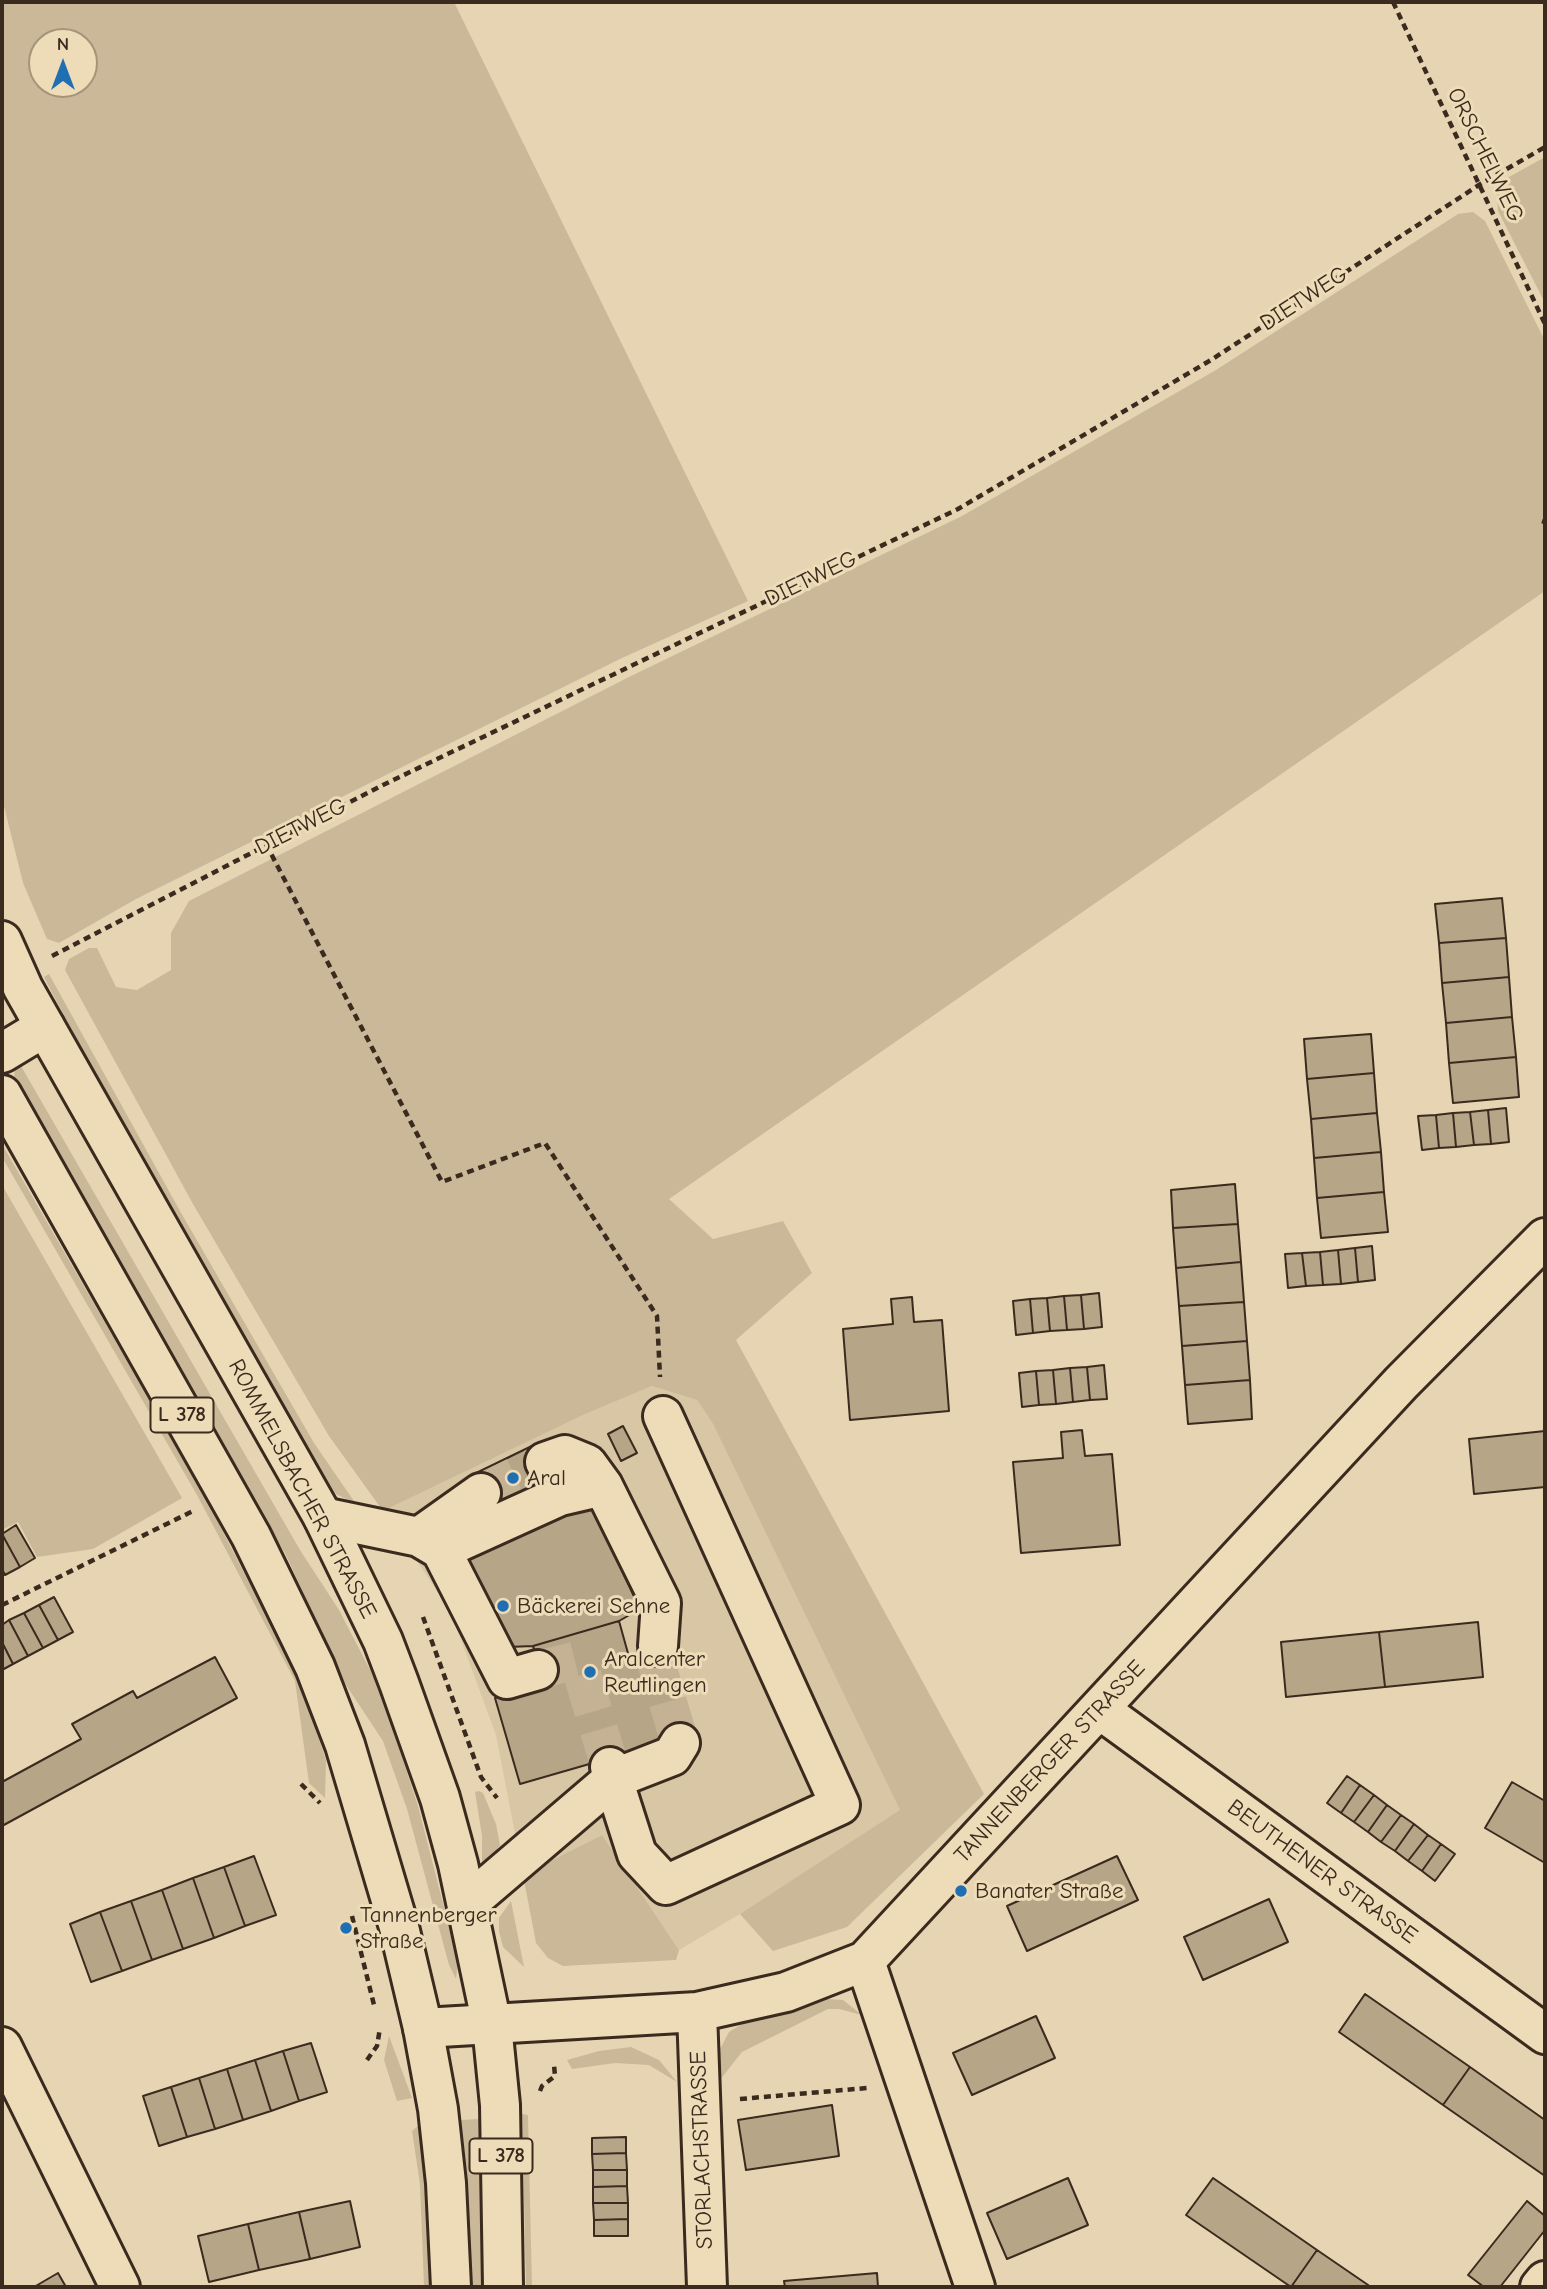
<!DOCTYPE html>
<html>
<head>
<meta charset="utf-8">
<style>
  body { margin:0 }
  #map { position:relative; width:1547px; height:2289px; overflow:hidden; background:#e7d4b2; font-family:"Comic Neue",sans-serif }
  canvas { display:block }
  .frame { position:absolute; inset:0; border:4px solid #3b2a1e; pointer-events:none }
  .north { position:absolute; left:28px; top:28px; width:70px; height:70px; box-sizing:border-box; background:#eedbb8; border:2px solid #a6947a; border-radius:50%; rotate:0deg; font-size:19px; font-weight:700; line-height:28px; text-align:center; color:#3b2a1e }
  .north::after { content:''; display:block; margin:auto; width:24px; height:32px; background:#1f6fb2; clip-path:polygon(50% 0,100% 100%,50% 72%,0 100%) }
</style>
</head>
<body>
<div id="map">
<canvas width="1547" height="2289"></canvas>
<div class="frame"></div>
<div class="north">N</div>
</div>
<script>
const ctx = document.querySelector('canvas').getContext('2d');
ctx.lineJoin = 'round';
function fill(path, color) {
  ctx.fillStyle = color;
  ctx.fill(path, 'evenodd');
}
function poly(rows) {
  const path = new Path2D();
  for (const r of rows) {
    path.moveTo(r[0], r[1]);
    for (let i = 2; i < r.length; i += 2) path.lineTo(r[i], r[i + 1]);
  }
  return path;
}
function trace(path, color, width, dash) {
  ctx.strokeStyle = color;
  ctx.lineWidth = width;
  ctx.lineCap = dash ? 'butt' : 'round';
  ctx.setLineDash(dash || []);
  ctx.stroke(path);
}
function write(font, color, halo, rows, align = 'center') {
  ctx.font = font + ' "Comic Neue",sans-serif';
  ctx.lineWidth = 6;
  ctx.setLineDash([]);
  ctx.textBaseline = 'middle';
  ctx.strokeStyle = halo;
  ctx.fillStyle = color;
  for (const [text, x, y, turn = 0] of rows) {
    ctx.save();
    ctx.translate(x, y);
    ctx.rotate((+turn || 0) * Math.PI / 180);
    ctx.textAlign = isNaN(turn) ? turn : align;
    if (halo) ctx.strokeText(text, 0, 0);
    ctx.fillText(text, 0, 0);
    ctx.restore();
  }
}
fill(poly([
  [652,1386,697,1400,713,1424,901,1811,740,1914,679,1950,602,1835,523,1875,496,1735,450,1610,383,1511,583,1415]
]), '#d9c6a5');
fill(poly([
  [2,2,454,2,748,601,622,658,136,899,59,943,47,939,23,883,2,798],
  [42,42,84,42,84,84,42,84],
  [1545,157,1545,303,1498,211,1497,191,1509,177],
  [1473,212,1485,221,1545,341,1545,591,669,1199,713,1239,783,1221,812,1273,736,1340,984,1794,847,1927,773,1951,740,1914,900,1810,713,1424,697,1400,652,1386,583,1415,383,1511,329,1436,193,1204,65,970,69,959,89,948,97,948,116,987,137,990,171,970,171,933,189,901,631,676,962,516,1216,370,1458,214],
  [49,974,180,1211,314,1443,356,1504,336,1494,331,1488,87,1060,44,977],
  [21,1066,300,1550,339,1610,380,1689,418,1806,458,1962,456,1979,449,1965,407,1809,383,1741,344,1682,286,1555,86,1210,14,1079,15,1067],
  [2,1144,203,1493,299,1680,326,1760,325,1798,309,1783,295,1681,197,1495,2,1157],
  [2,1185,182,1498,93,1549,37,1557,18,1522,2,1530],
  [479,1791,483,1793,496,1824,500,1845,482,1872,482,1836,475,1792],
  [602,1835,679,1950,676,1960,563,1966,548,1958,536,1943,523,1875],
  [511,1901,524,1967,503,1947,499,1931,499,1918],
  [827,1999,843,2000,862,2015,839,2009,828,2009,742,2052,719,2081,719,2051,729,2032,748,2020],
  [389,2036,412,2098,397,2101,384,2060],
  [631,2047,659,2060,677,2082,649,2065,615,2063,572,2069,567,2060,599,2051],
  [522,2114,528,2115,532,2287,526,2287],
  [479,2119,487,2287,471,2287,461,2120],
  [419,2125,426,2183,432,2287,424,2287,420,2184,412,2131]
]), '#cab899');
const building = poly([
  [1502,898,1506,938,1439,943,1435,904,1502,898],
  [1506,938,1509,977,1442,983,1439,943,1506,938],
  [1509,977,1512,1017,1446,1023,1442,983,1509,977],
  [1512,1017,1516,1057,1449,1063,1446,1023,1512,1017],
  [1371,1034,1374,1073,1307,1079,1304,1039,1371,1034],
  [1516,1057,1519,1097,1453,1103,1449,1063,1516,1057],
  [1374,1073,1377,1113,1311,1119,1307,1079,1374,1073],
  [1506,1108,1509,1142,1491,1144,1488,1110,1506,1108],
  [1488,1110,1491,1144,1474,1145,1470,1112,1488,1110],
  [1470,1112,1474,1145,1456,1147,1453,1113,1470,1112],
  [1377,1113,1381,1152,1314,1158,1311,1119,1377,1113],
  [1453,1113,1456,1147,1439,1148,1436,1115,1453,1113],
  [1436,1115,1439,1148,1422,1150,1418,1116,1436,1115],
  [1381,1152,1384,1192,1317,1198,1314,1158,1381,1152],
  [1235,1184,1238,1224,1173,1228,1171,1190,1235,1184],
  [1384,1192,1388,1232,1321,1238,1317,1198,1384,1192],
  [1238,1224,1241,1262,1176,1268,1173,1228,1238,1224],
  [1372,1246,1375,1280,1358,1282,1355,1248,1372,1246],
  [1355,1248,1358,1282,1341,1284,1338,1250,1355,1248],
  [1338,1250,1341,1284,1323,1285,1320,1252,1338,1250],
  [1320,1252,1323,1285,1306,1286,1302,1253,1320,1252],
  [1302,1253,1306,1286,1288,1288,1285,1254,1302,1253],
  [1241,1262,1244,1302,1179,1306,1176,1268,1241,1262],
  [1099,1293,1102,1327,1084,1329,1081,1295,1099,1293],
  [1081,1295,1084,1329,1067,1330,1064,1296,1081,1295],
  [1064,1296,1067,1330,1050,1331,1047,1298,1064,1296],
  [912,1297,914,1322,942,1320,949,1411,850,1420,843,1329,893,1324,891,1299,912,1297],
  [1047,1298,1050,1331,1033,1333,1030,1299,1047,1298],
  [1030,1299,1033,1333,1016,1335,1013,1301,1030,1299],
  [1244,1302,1247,1341,1182,1346,1179,1306,1244,1302],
  [1247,1341,1250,1380,1185,1385,1182,1346,1247,1341],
  [1104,1365,1107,1399,1090,1400,1087,1367,1104,1365],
  [1087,1367,1090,1400,1073,1402,1070,1368,1087,1367],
  [1070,1368,1073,1402,1056,1404,1053,1370,1070,1368],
  [1053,1370,1056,1404,1039,1405,1036,1371,1053,1370],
  [1036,1371,1039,1405,1022,1407,1019,1373,1036,1371],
  [1250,1380,1252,1419,1188,1424,1185,1385,1250,1380],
  [623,1426,637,1453,621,1461,608,1434,623,1426],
  [1082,1430,1085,1456,1112,1454,1120,1545,1021,1553,1013,1462,1063,1458,1061,1432,1082,1430],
  [1545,1431,1545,1487,1474,1494,1469,1439,1545,1431],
  [536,1444,554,1480,489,1511,472,1475,536,1444],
  [591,1504,640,1609,619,1621,533,1646,508,1647,463,1559,554,1514,591,1504],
  [16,1525,35,1558,20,1567,2,1534,16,1525],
  [2,1534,20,1567,5,1575,2,1569,2,1534],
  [54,1597,73,1632,58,1640,39,1605,54,1597],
  [39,1605,58,1640,43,1648,24,1613,39,1605],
  [24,1613,43,1648,28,1656,9,1620,24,1613],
  [9,1620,28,1656,13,1664,2,1642,2,1625,9,1620],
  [619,1621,629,1657,665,1647,690,1735,520,1784,495,1698,545,1684,533,1646,619,1621],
  [1478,1622,1483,1677,1385,1687,1379,1632,1478,1622],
  [1379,1632,1385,1687,1286,1697,1281,1642,1379,1632],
  [2,1642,13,1664,2,1670,2,1642],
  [215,1657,237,1698,2,1826,2,1782,81,1739,72,1724,133,1691,137,1698,215,1657],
  [1347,1776,1360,1785,1341,1813,1327,1803,1347,1776],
  [1512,1782,1545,1801,1545,1863,1485,1828,1512,1782],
  [1360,1785,1374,1795,1354,1822,1341,1813,1360,1785],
  [1374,1795,1387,1805,1368,1832,1354,1822,1374,1795],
  [1387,1805,1401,1815,1381,1842,1368,1832,1387,1805],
  [1401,1815,1414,1824,1395,1851,1381,1842,1401,1815],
  [1414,1824,1428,1835,1408,1861,1395,1851,1414,1824],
  [1428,1835,1441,1844,1422,1871,1408,1861,1428,1835],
  [1441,1844,1455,1854,1435,1881,1422,1871,1441,1844],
  [254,1856,276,1915,245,1926,224,1867,254,1856],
  [1117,1856,1138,1900,1027,1951,1007,1906,1117,1856],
  [224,1867,245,1926,214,1938,193,1878,224,1867],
  [193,1878,214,1938,183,1949,162,1890,193,1878],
  [162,1890,183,1949,152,1960,131,1901,162,1890],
  [1269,1899,1288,1942,1203,1980,1184,1937,1269,1899],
  [131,1901,152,1960,122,1971,100,1912,131,1901],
  [100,1912,122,1971,91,1982,70,1924,100,1912],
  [1365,1994,1470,2067,1443,2105,1339,2032,1365,1994],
  [1036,2016,1055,2058,972,2095,953,2053,1036,2016],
  [311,2043,327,2092,299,2101,283,2051,311,2043],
  [283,2051,299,2101,271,2111,255,2060,283,2051],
  [255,2060,271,2111,243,2120,227,2069,255,2060],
  [1470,2067,1545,2120,1545,2176,1443,2105,1470,2067],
  [227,2069,243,2120,215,2129,199,2078,227,2069],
  [199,2078,215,2129,187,2137,171,2087,199,2078],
  [171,2087,187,2137,159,2146,143,2096,171,2087],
  [832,2105,839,2156,746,2170,738,2120,832,2105],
  [626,2137,626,2153,592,2154,592,2138,626,2137],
  [626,2153,627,2170,593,2170,592,2154,626,2153],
  [593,2170,627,2170,627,2186,593,2187,593,2170],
  [1068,2178,1088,2225,1007,2259,987,2213,1068,2178],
  [1213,2178,1317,2250,1291,2287,1186,2215,1213,2178],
  [627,2186,628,2203,593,2203,593,2187,627,2186],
  [350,2201,360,2247,310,2259,299,2212,350,2201],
  [1527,2201,1545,2216,1545,2230,1500,2287,1484,2287,1468,2275,1527,2201],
  [593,2203,628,2203,628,2219,594,2220,593,2203],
  [299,2212,310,2259,259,2270,248,2224,299,2212],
  [628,2219,628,2236,594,2236,594,2220,628,2219],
  [248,2224,259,2270,209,2282,198,2236,248,2224],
  [1317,2250,1371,2287,1291,2287,1317,2250],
  [58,2273,66,2287,34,2287,58,2273],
  [877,2273,878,2287,785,2287,784,2281,877,2273]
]);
fill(building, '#b7a588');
trace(building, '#3b2a1e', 2);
trace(poly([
  [481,1493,545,1462],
  [658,1646,658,1669,680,1743],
  [538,1670,578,1660,610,1767]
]), '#c5b294', 38, [38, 19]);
const minor = poly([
  [2,1053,45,1027],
  [663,1416,840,1805,666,1885,637,1854,613,1779,672,1756,680,1743],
  [545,1462,565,1455,587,1464,603,1486,661,1603,658,1646],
  [323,1517,419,1537,441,1550,507,1679,538,1670],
  [419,1537,481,1493],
  [441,1550,560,1496,603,1486],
  [1099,1709,1545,2034],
  [468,1903,613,1779,610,1767],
  [865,1961,975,2287],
  [697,2012,707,2287],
  [423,2028,697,2012,786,1992,865,1961,1401,1383,1545,1238],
  [2,2047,120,2287],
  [1540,2287,1545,2281]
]);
const major = poly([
  [2,941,23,988,323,1517,383,1641,399,1683,440,1798,458,1864,492,2025,500,2105,503,2287],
  [2,1095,251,1536,315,1667,345,1745,399,1927,423,2028,438,2109,446,2183,451,2287]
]);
trace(minor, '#3b2a1e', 44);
trace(major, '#3b2a1e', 44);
trace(poly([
  [1393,2,1545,324],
  [1542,521,1545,522],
  [266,844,442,1182,545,1143,657,1316,660,1377],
  [52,956,383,785,958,509,1211,360,1479,185,1545,147],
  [2,1605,193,1511],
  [423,1617,481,1777,497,1798],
  [301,1784,320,1803],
  [352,1916,375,2009],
  [367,2060,377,2046,380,2028],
  [540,2091,542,2086,555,2076,554,2065],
  [740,2099,867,2088]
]), '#3b2a1e', 4.5, [7, 5]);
trace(minor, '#eedbb8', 38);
trace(major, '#eedbb8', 38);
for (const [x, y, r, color] of [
  [513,1478,7,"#1f6fb2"],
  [503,1606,7,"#1f6fb2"],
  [590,1672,7,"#1f6fb2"],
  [961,1891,7,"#1f6fb2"],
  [346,1928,7,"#1f6fb2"]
]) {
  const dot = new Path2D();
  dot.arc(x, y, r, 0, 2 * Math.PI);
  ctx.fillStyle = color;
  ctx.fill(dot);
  trace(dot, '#eedbb8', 2.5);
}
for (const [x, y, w] of [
  [182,1415,63],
  [501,2156,63]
]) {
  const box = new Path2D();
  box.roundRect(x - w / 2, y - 17.5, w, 35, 5);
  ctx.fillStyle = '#eedbb8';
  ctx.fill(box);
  trace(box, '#3b2a1e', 2);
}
write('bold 21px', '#3b2a1e', null, [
  ["L 378",182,1415],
  ["L 378",501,2156]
]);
write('23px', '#3b2a1e', '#eedbb8', [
  ["ORSCHELWEG",1485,155,64],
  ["DIETWEG",1304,299,-33],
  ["DIETWEG",811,579,-26],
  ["DIETWEG",301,827,-27],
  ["ROMMELSBACHER STRASSE",302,1489,62],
  ["TANNENBERGER STRASSE",1050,1762,-47],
  ["BEUTHENER STRASSE",1322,1872,36],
  ["STORLACHSTRASSE",702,2150,-92]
]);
write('23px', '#3b2a1e', '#eedbb8', [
  ["Aral",527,1478],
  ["Bäckerei Sehne",517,1606],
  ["Aralcenter",604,1659],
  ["Reutlingen",604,1685],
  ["Banater Straße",975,1891],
  ["Tannenberger",360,1915],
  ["Straße",360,1941]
], 'left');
</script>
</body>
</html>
